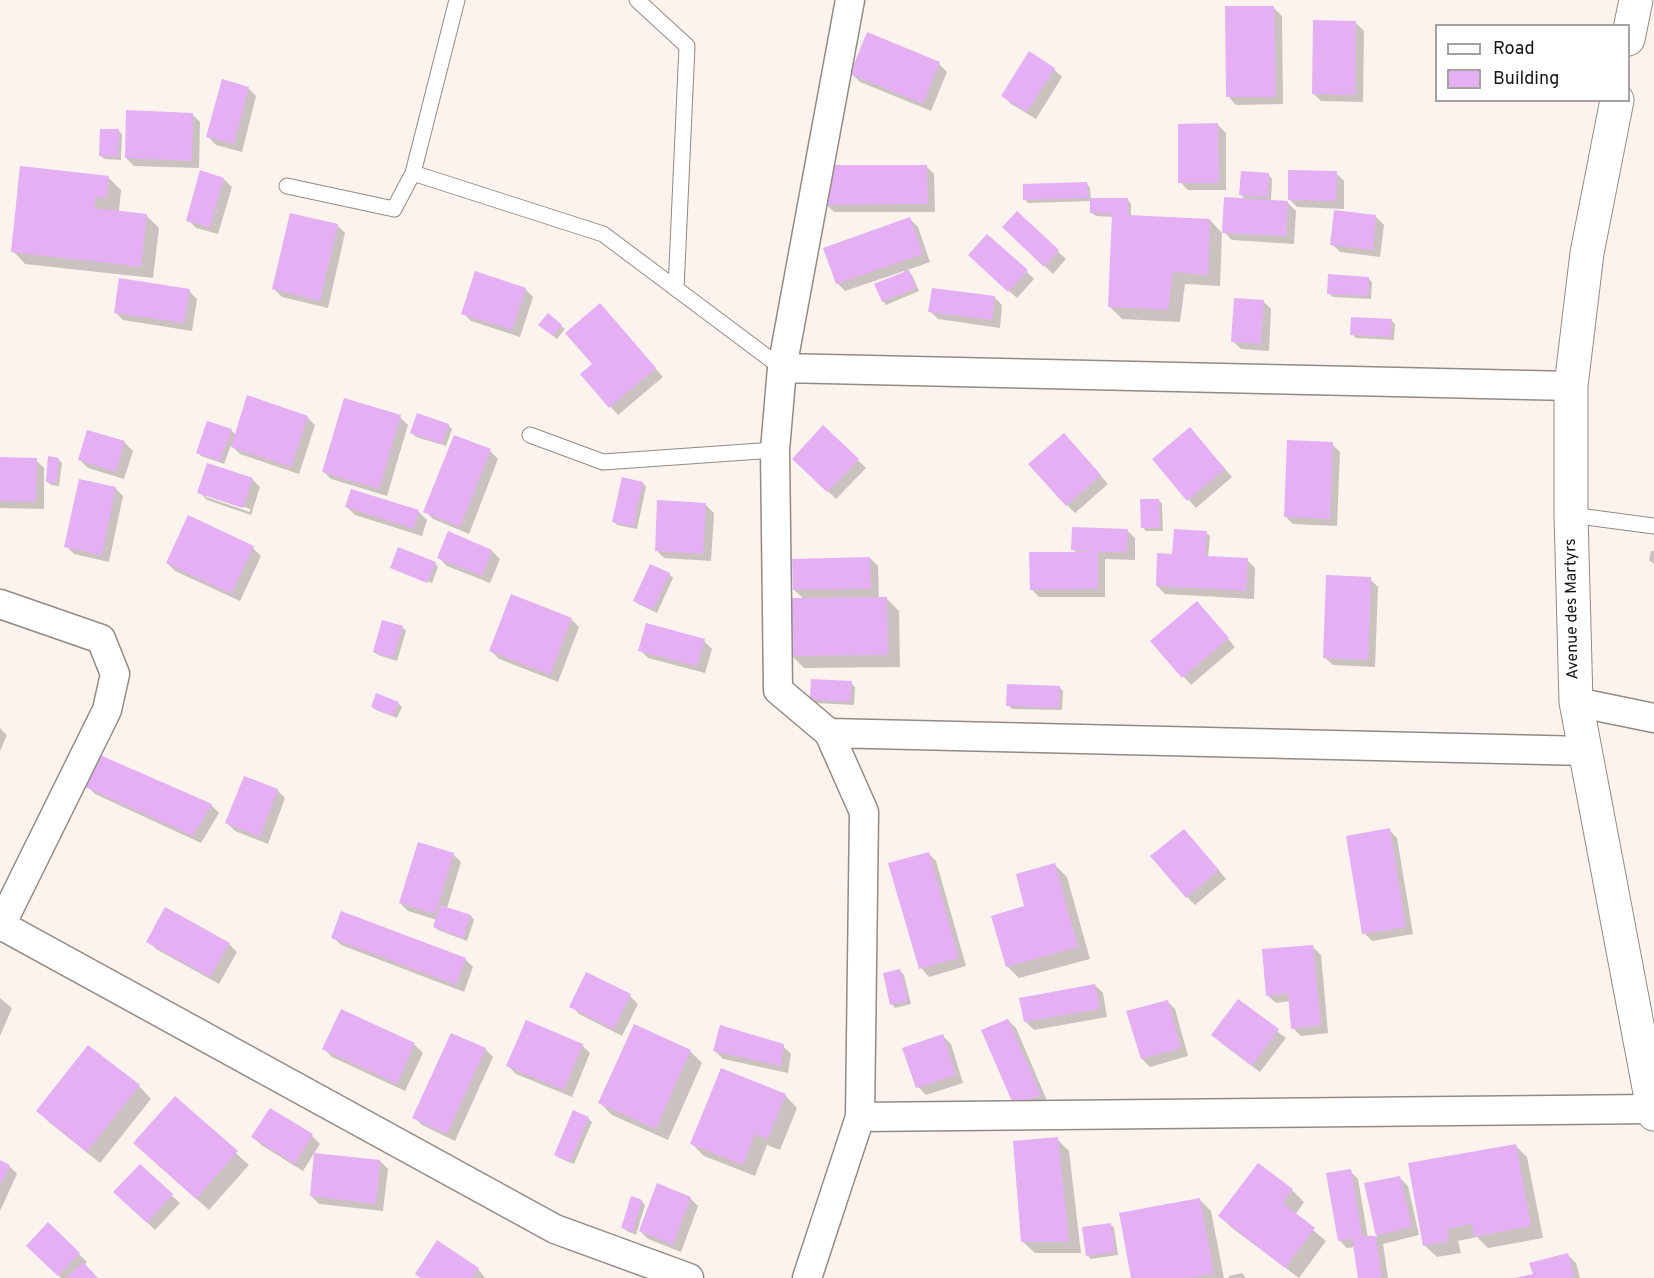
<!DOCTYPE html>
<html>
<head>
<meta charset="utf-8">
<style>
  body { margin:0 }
  #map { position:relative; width:1654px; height:1278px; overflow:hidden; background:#fcf3ee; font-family:Overpass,sans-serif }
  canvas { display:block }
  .legend { position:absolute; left:1435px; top:24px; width:195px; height:78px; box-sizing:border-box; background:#fff; border:2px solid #a3a1a1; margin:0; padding:8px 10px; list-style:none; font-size:18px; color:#181413 }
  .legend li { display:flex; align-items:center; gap:12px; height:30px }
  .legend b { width:30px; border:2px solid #a3a1a1 }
</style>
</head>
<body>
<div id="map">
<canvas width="1654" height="1278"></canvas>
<ul class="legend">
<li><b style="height:8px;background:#fff"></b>Road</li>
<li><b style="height:16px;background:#e4aff3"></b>Building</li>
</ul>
</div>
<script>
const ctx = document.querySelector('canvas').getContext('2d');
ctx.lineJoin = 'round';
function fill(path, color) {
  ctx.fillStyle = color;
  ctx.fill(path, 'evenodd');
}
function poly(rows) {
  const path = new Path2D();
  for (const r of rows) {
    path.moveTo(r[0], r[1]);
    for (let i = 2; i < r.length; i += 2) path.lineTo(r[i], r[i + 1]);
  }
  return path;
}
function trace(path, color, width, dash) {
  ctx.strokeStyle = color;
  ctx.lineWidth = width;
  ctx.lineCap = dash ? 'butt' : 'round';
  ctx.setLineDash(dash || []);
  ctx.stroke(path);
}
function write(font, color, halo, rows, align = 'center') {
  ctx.font = font + ' Overpass,sans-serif';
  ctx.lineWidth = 4.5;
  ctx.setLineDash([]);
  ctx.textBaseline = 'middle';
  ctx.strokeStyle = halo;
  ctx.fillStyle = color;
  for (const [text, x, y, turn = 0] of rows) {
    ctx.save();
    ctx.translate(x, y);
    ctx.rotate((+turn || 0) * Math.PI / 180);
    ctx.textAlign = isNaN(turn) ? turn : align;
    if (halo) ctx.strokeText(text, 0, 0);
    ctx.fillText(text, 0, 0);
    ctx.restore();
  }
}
fill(poly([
  [1274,8,1282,16,1283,104,1236,105,1228,96],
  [1356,23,1364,31,1363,102,1321,101,1313,93],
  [939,64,947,72,931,111,860,82,852,74],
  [1054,69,1062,77,1036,119,1011,104,1003,96],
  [248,88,256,96,242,152,216,145,208,137],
  [192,114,200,122,199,168,134,166,126,158],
  [1218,125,1226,133,1226,190,1188,190,1180,182],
  [119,131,122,134,121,160,104,159,101,156],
  [926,166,934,174,935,212,834,212,826,204],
  [1336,173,1344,181,1344,209,1297,207,1289,199],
  [1269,175,1272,179,1271,202,1288,203,1296,211,1294,244,1232,240,1224,232,1246,200,1241,195],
  [109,178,121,190,119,212,146,215,159,228,153,278,25,264,13,251],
  [224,179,232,187,218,234,196,228,188,220],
  [1087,184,1090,188,1091,200,1128,200,1131,204,1131,216,1210,220,1222,233,1220,286,1185,284,1180,322,1122,319,1110,307,1114,217,1096,216,1092,213,1092,201,1028,203,1025,199],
  [1017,213,1066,259,1053,274,1012,235],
  [1376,217,1384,225,1380,257,1340,252,1332,244],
  [910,219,918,227,930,262,907,270,912,275,919,291,886,305,883,301,905,273,904,271,845,291,837,283],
  [337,225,345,233,328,308,282,297,274,289],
  [978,263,1027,272,1034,279,1017,298],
  [1368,278,1372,282,1371,299,1333,297,1329,293],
  [525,289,533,297,520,337,471,321,463,313],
  [189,291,197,299,192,331,123,320,115,312],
  [994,297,1002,305,1000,328,938,319,930,311],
  [1263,301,1271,309,1269,351,1241,349,1233,341],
  [608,313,663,377,618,415,582,375,594,365],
  [1391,320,1395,324,1394,340,1356,338,1352,334],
  [561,326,565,329,557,339,544,328],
  [307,417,315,425,299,474,240,454,231,445,224,464,201,456,198,452,231,430,236,435],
  [400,417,408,425,387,496,331,479,323,471],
  [448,425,452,429,446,446,416,437,412,433],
  [823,427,866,468,836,499,794,459],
  [88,431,125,443,133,451,124,479,88,468,80,460],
  [1197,437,1232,477,1196,508,1154,460],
  [1072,443,1108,484,1075,513,1067,505],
  [1332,444,1340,452,1337,526,1293,524,1285,516],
  [490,451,498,459,469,534,433,519,425,511],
  [0,459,36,460,44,468,44,509,0,508],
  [58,459,62,463,59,486,51,485,47,481],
  [252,479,260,487,251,515,207,500,199,492],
  [206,494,250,509,250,512,206,497],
  [643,483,646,487,637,529,617,525,613,521],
  [115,488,123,496,109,562,74,554,66,546],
  [1159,500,1162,504,1163,531,1146,531,1142,527],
  [706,505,714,513,711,561,664,558,656,550],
  [347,507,419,512,427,520,422,536,355,515],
  [189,517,253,548,261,556,240,601,175,571,167,563],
  [1127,530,1135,538,1135,560,1105,559,1105,597,1039,597,1031,589,1077,553,1073,549],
  [1206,533,1210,536,1208,557,1247,560,1255,568,1254,599,1165,594,1157,586,1174,555],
  [492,551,500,559,490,583,447,566,439,558],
  [1651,551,1654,551,1654,564,1649,560],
  [870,558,878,566,879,599,887,599,899,611,900,667,804,668,792,656,804,599,794,590],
  [435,563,438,567,432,583,392,568],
  [669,574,673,578,657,613,638,604,635,601],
  [1370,579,1378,587,1375,667,1333,665,1324,657],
  [1204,611,1235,647,1191,685,1152,641],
  [571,619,579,627,558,682,499,659,491,651],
  [402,627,406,631,397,661,378,655,374,652],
  [704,641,712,649,705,673,648,658,640,650],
  [851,683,855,687,854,705,815,703,812,699],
  [1059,687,1063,691,1062,710,1012,709,1008,705],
  [398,703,402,707,397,718,376,710,372,707],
  [0,728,7,735,0,751],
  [87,786,211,805,219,813,201,843,95,794],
  [277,790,285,798,268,844,235,831,227,823],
  [1389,830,1397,838,1413,934,1372,941,1364,933],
  [1192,839,1226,879,1195,905,1187,897],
  [928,853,936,861,966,966,929,977,921,968],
  [453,854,461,862,447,908,471,916,474,920,467,941,438,930,434,927,437,920,408,911,400,903],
  [1055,865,1067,877,1090,959,1019,978,1007,966,1026,907],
  [333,937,465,959,473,967,464,992,341,945],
  [148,941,229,944,237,952,219,984,156,949],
  [1313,947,1321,955,1328,1033,1301,1036,1293,1028,1290,1001,1276,1003,1267,995],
  [900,971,904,975,911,1004,895,1008,892,1004],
  [1095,985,1103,993,1107,1017,1034,1030,1026,1022],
  [630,996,638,1004,622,1036,579,1014,571,1006],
  [0,998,12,1008,0,1036],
  [1167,1001,1175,1009,1188,1056,1150,1067,1142,1059],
  [1238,1001,1286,1038,1260,1072,1221,1043],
  [342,1011,415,1045,423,1053,405,1091,332,1057,324,1049],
  [1008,1020,1016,1028,1048,1103,1015,1105],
  [943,1036,951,1044,963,1083,926,1095,918,1087],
  [582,1045,590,1053,572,1097,516,1074,508,1066],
  [783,1046,791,1054,788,1073,723,1059,715,1051],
  [89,1047,139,1086,151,1099,100,1163,50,1123,38,1111],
  [485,1049,493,1057,455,1141,422,1125,414,1117],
  [690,1051,702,1063,668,1140,612,1115,600,1103],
  [785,1095,797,1108,780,1150,767,1145,755,1176,704,1156,692,1144],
  [175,1098,249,1165,209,1210,147,1155],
  [270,1110,312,1136,320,1144,303,1171,261,1145,253,1137],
  [588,1118,592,1122,574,1164,559,1158,556,1154],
  [1057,1139,1069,1151,1081,1253,1035,1253,1022,1241],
  [1515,1145,1527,1157,1543,1238,1488,1248,1477,1237,1458,1241,1461,1253,1437,1257,1424,1245],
  [380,1161,388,1169,383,1211,319,1204,311,1196],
  [0,1162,9,1166,17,1174,0,1211],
  [1259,1165,1292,1190,1304,1202,1295,1215,1326,1241,1299,1278,1232,1228,1220,1216],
  [140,1166,180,1203,155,1230,115,1192],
  [1350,1171,1358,1179,1368,1238,1377,1237,1366,1185,1400,1178,1408,1186,1419,1235,1383,1244,1388,1278,1360,1278,1355,1247,1347,1248,1339,1240],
  [690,1198,698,1206,681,1252,648,1239,640,1231],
  [1199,1199,1211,1211,1224,1278,1133,1278],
  [642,1201,645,1205,636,1235,627,1231,623,1228],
  [48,1224,87,1262,84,1265,96,1278,61,1278,28,1246],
  [1110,1224,1114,1228,1118,1255,1091,1259,1087,1255],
  [1568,1255,1576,1263,1580,1278,1517,1278,1534,1275],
  [478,1269,485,1278,421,1278,417,1274],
  [1242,1273,1246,1278,1229,1278,1229,1276]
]), '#0003');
fill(poly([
  [1225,6,1274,6,1276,97,1226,97],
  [1313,20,1356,21,1355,95,1312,94],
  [867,32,940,62,923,104,850,74],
  [1029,51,1055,68,1027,112,1001,96],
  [222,79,249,87,234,144,206,137],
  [126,110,193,113,192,161,125,158],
  [1218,123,1219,183,1178,183,1178,124],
  [100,129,119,129,118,157,99,156],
  [824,165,927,165,928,204,824,205],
  [20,166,109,176,107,198,96,197,94,208,147,214,141,267,11,252],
  [200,170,224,178,210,227,186,221],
  [1288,170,1337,171,1336,201,1288,200],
  [1241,171,1269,173,1268,197,1239,195],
  [1087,182,1088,198,1023,200,1023,184],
  [1224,197,1288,201,1286,236,1222,233],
  [1090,198,1128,198,1128,215,1210,219,1208,275,1173,272,1168,310,1108,307,1112,214,1090,213],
  [1334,210,1376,215,1373,250,1330,245],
  [1017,211,1059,250,1044,267,1002,227],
  [290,213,338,224,320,301,272,289],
  [910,217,923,254,836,284,823,248],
  [987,234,1028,270,1008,292,968,255],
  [909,270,916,288,882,302,874,284],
  [475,271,526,288,512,330,461,314],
  [1328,274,1369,277,1368,296,1327,294],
  [119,278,190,289,184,323,114,313],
  [932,288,995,296,992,320,928,312],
  [1234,298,1264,300,1261,344,1231,342],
  [600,303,656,368,609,408,580,374,592,364,565,333],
  [548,313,562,325,553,336,538,325],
  [1351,317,1392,319,1391,337,1350,335],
  [247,395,308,416,291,467,231,447],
  [344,398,401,415,379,489,322,472],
  [417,413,449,424,442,444,410,433],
  [207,421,232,429,220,461,196,453],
  [823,425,859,459,827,492,792,459],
  [1190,427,1225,469,1187,501,1152,459],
  [87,430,125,441,116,472,78,460],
  [1064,433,1101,475,1066,506,1028,464],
  [454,435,491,449,460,527,423,512],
  [1287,440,1333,442,1330,519,1284,517],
  [48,456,59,458,56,483,46,482],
  [0,457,37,458,36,502,0,501],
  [207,463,253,478,243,508,197,493],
  [622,477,643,482,633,527,612,522],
  [79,479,116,487,102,555,64,547],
  [351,489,419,510,414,529,345,507],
  [1140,499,1159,499,1160,528,1141,528],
  [657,500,706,503,703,554,655,551],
  [188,515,254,546,231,594,166,563],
  [1072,527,1128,529,1127,552,1098,552,1098,589,1030,590,1029,552,1092,552,1071,550],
  [1174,529,1207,531,1205,556,1248,558,1246,591,1156,586,1157,553,1172,554],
  [448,531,492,550,482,576,437,558],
  [398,547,436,562,427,583,390,568],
  [870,557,871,589,793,590,792,559],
  [650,564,670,573,653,610,633,601],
  [1326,575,1371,577,1368,660,1323,658],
  [511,594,572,618,550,675,489,651],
  [887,597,888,655,790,656,790,598],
  [1197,601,1229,638,1182,678,1150,641],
  [382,620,403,626,393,658,373,652],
  [646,623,705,639,697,666,638,651],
  [811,679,852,681,850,702,810,700],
  [1007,684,1060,686,1059,708,1006,706],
  [376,693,399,702,393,716,371,707],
  [100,755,212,804,193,836,85,787],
  [244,776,278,789,260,837,225,823],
  [1390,828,1406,927,1362,934,1346,836],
  [1184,829,1219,870,1186,898,1150,856],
  [418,842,454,853,435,914,399,903],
  [929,852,959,958,919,969,888,863],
  [1055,863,1078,947,1006,967,991,916,1024,906,1016,874],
  [440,905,471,915,463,938,433,927],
  [165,907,230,943,210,977,146,942],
  [341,911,466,958,456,985,331,938],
  [1313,945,1321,1025,1291,1029,1288,993,1266,996,1262,949],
  [900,969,908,1001,890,1005,883,973],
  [586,972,631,994,614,1029,569,1007],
  [1095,984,1100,1009,1024,1022,1019,998],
  [1238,999,1279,1029,1252,1066,1211,1035],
  [1168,1000,1181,1048,1141,1059,1126,1011],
  [341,1009,415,1043,397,1084,322,1049],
  [1008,1019,1041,1095,1014,1106,981,1030],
  [526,1020,583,1044,564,1090,506,1066],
  [634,1024,691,1050,656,1129,598,1103],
  [720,1025,784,1044,781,1066,713,1051],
  [451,1033,486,1048,447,1134,412,1118],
  [943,1034,956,1075,916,1088,902,1048],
  [88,1045,140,1085,87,1152,36,1111],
  [721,1068,786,1094,768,1139,755,1134,743,1165,690,1144],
  [175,1096,238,1151,196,1199,133,1143],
  [270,1108,313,1134,295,1164,251,1137],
  [573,1110,589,1117,570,1162,554,1155],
  [1058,1137,1069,1242,1021,1242,1013,1141],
  [1516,1144,1531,1226,1474,1237,1472,1224,1447,1229,1449,1241,1423,1246,1408,1163],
  [314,1153,380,1160,376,1204,310,1196],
  [0,1160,10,1165,0,1186],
  [1258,1163,1293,1189,1283,1203,1315,1228,1285,1268,1218,1216],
  [140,1164,173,1194,147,1223,113,1192],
  [1351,1169,1362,1236,1376,1236,1364,1183,1400,1176,1412,1227,1376,1236,1382,1278,1358,1278,1352,1239,1360,1237,1338,1241,1326,1173],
  [657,1183,691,1197,673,1245,639,1231],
  [631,1196,642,1200,633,1232,621,1228],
  [1200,1198,1214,1273,1189,1278,1131,1278,1119,1213],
  [48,1222,80,1253,58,1276,26,1246],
  [1111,1223,1115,1252,1086,1256,1082,1227],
  [437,1240,479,1268,472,1278,421,1278,415,1274],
  [1568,1253,1575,1278,1515,1278,1533,1274,1529,1263],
  [83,1262,98,1278,66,1278]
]), '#e4aff3');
const service = poly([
  [637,0,687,46,676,289],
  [413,173,603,234,782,368],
  [287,186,394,209,413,173,457,0],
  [530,435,603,462,775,450],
  [1571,515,1654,526]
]);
const minor = poly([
  [850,0,782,368,775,450,778,690,829,733,864,812,860,1117],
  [782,368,1571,386],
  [0,604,101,639,115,674,107,710,0,927],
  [1576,702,1654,718],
  [829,733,1586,751],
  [1,925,555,1229,689,1278],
  [807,1278,860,1117,1652,1109]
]);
const secondary = poly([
  [1628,39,1636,0],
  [1617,100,1587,253,1571,386,1571,515,1576,702,1654,1114]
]);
trace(service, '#928a85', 17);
trace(minor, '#928a85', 31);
trace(secondary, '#928a85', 35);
trace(service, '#fff', 15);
trace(minor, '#fff', 28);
trace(secondary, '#fff', 33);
write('16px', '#181413', '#fff', [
  ["Avenue des Martyrs",1573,609,-91]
]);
</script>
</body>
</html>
